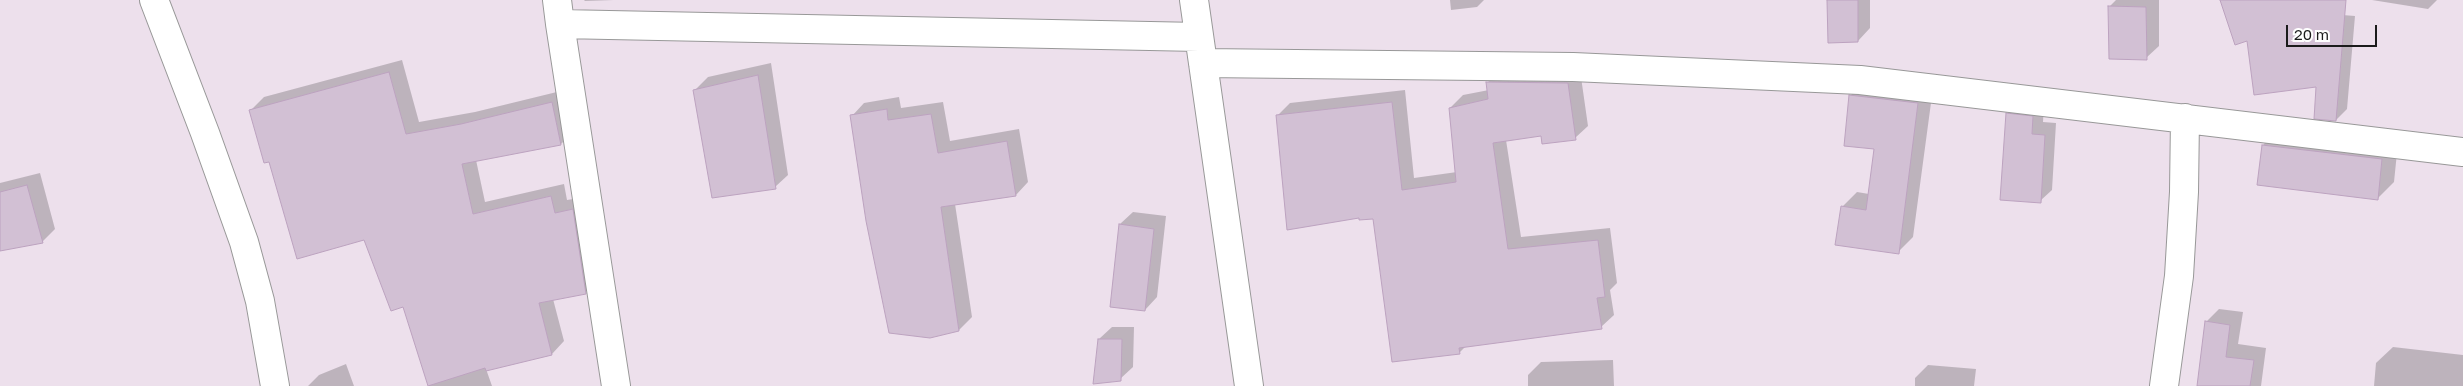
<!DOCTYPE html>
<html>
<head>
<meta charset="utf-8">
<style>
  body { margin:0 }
  #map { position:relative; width:2463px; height:386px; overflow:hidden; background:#ede0ec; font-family:"Golos Text",sans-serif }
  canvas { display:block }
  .scale { position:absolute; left:2286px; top:25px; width:91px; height:22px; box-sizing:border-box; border:2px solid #1b1b1b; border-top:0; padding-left:6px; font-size:15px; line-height:18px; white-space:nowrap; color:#1b1b1b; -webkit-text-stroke:4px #fff; paint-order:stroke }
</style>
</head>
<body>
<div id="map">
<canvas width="2463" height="386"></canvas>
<div class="scale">20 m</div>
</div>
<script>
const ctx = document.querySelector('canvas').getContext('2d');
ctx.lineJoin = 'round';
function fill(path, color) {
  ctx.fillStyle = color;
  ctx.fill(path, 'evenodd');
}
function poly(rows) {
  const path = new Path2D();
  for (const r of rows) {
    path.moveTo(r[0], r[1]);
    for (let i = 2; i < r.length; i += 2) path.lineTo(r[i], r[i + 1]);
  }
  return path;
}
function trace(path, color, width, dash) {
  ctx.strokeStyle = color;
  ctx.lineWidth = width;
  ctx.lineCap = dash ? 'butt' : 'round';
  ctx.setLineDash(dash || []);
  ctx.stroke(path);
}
fill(poly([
  [584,0,614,0,585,1],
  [1450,0,1484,0,1477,7,1451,10],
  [1828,0,1870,0,1870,28,1858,41],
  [2116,0,2159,0,2159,46,2146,58,2109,7],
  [2221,0,2302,0,2304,12,2355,16,2347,109,2336,120,2317,85,2248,40],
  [2372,0,2437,0,2428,9],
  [402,60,419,122,475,112,565,90,574,131,561,144,476,160,485,202,564,184,567,200,585,197,598,280,585,292,553,299,564,341,552,354,486,369,492,386,430,386,404,305,365,238,269,161,251,110,264,97],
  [771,63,788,175,775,187,695,90,708,77],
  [1500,70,1580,70,1588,126,1575,138,1542,135,1506,140,1521,237,1610,228,1617,283,1610,290,1614,315,1601,327,1466,346,1459,353,1374,218,1277,116,1290,103,1405,90,1414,178,1457,172,1450,108,1463,95,1489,90,1488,82],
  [1865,81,1933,88,1913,237,1898,252,1842,207,1857,192,1869,194,1876,148,1850,96],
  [899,97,901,108,943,102,950,141,1019,129,1028,182,1016,195,955,204,972,317,959,330,852,116,864,103],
  [2019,102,2044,105,2043,122,2056,123,2052,190,2040,201,2007,114],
  [2279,129,2398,143,2394,182,2378,198,2263,145],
  [40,173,55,229,42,242,0,250,0,183],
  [1133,212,1166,216,1157,297,1145,310,1120,224],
  [2219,309,2243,312,2238,344,2266,348,2261,386,2198,386,2206,322],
  [1112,327,1134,327,1133,367,1120,379,1099,339],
  [2393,347,2463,355,2463,386,2374,386,2376,363],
  [1613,360,1614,386,1528,386,1528,375,1541,362],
  [346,364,354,386,308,386,319,375],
  [1928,365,1976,369,1974,386,1915,386,1915,378]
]), '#0003');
const building = poly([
  [1827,0,1858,0,1858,42,1828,43,1827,0],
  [2220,0,2346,0,2336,121,2314,119,2316,87,2254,95,2247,41,2235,45,2220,0],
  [2108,6,2146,7,2147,60,2109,59,2108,6],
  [389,72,406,134,461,124,552,102,561,145,462,164,473,214,551,196,555,213,573,209,586,294,539,303,552,355,486,371,485,368,428,386,403,307,391,311,364,240,297,259,269,162,264,163,249,110,389,72],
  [758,75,776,189,712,198,693,90,758,75],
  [1486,82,1568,83,1576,140,1542,144,1541,136,1493,143,1508,249,1598,240,1605,297,1597,298,1602,329,1459,348,1460,354,1392,362,1373,219,1359,220,1359,218,1287,230,1276,115,1392,102,1402,190,1456,182,1449,108,1488,99,1486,82],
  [1849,95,1918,103,1899,254,1835,245,1841,206,1866,210,1874,149,1844,146,1849,95],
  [887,109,888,120,931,114,938,153,1007,141,1016,196,941,207,959,331,930,338,889,333,866,221,850,115,887,109],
  [2006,113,2033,116,2032,134,2045,135,2041,203,2000,200,2006,113],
  [2262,145,2382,159,2378,200,2257,185,2262,145],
  [27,185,43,243,0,251,0,192,27,185],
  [1119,224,1154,229,1145,311,1110,307,1119,224],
  [2205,321,2230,325,2226,357,2254,360,2250,386,2197,386,2205,321],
  [1098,339,1122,339,1121,381,1093,384,1098,339]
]);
fill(building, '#d2c0d4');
trace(building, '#bca2bf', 1);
const minor = poly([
  [154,0,205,133,244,242,260,301,275,386],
  [557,0,560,24,1199,37],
  [1194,0,1249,386],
  [560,24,616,386],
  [1203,63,1573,67,1860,80,2463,152],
  [2164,386,2179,276,2184,192,2185,118]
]);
trace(minor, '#989898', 30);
trace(minor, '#fff', 28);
</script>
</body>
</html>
